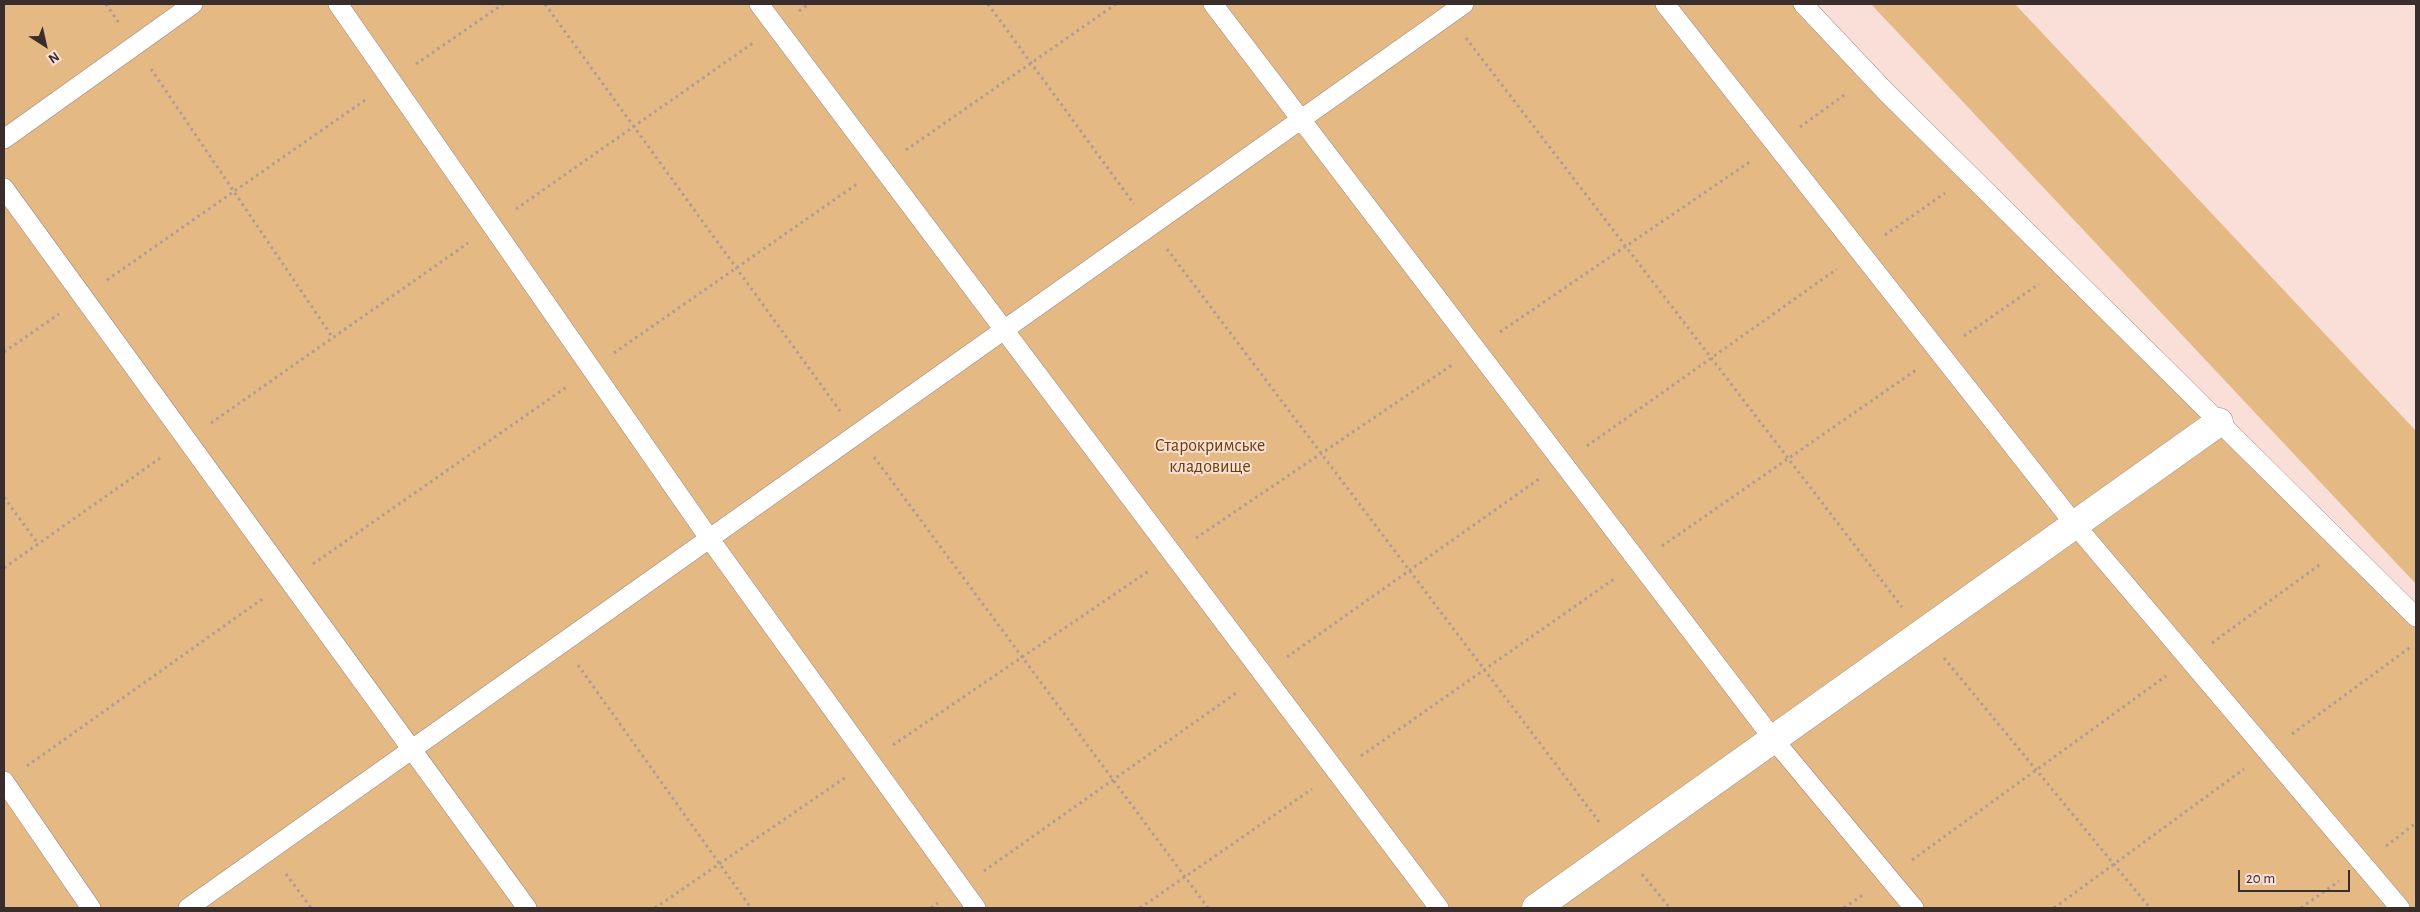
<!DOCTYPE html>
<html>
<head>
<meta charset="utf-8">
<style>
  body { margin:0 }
  #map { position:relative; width:2420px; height:912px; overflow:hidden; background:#fadfd8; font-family:"Alegreya Sans",sans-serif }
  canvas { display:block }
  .frame { position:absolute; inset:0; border:5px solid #392e2b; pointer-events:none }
  .north { position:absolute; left:20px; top:20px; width:50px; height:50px; -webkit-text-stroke:4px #fadfd8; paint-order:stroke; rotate:145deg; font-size:14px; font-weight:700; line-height:20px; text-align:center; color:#392e2b }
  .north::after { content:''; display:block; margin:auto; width:18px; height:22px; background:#392e2b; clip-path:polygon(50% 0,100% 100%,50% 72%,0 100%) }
  .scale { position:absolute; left:2238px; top:870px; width:112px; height:22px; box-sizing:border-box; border:2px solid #392e2b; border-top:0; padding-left:6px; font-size:15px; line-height:18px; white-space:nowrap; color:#392e2b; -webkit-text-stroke:4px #fadfd8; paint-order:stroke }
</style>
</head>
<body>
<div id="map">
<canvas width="2420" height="912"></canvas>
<div class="frame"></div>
<div class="north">N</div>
<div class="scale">20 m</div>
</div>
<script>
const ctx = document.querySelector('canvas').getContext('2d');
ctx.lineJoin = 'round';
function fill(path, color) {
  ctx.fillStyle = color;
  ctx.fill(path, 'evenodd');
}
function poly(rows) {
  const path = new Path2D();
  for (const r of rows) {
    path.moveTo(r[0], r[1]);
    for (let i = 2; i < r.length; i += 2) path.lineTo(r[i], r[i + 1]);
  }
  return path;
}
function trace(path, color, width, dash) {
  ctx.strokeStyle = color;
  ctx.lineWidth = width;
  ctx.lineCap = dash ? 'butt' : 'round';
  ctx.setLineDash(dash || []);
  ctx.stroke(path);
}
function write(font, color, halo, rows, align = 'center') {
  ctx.font = font + ' "Alegreya Sans",sans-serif';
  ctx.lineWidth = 4;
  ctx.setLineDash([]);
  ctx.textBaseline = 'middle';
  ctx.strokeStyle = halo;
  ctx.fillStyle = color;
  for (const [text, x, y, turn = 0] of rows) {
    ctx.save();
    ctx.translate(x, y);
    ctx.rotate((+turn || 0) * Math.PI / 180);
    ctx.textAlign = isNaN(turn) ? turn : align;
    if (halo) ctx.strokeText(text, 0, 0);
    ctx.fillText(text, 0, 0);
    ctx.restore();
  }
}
fill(poly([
  [4,4,1803,4,2416,617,2416,908,4,908],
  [1871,4,2015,4,2416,431,2416,584]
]), '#e5b983');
const lane = poly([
  [338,4,709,538,976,908],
  [759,4,1439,908],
  [1213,4,1774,740,1914,908],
  [1665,4,2076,526,2400,908],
  [1803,4,1887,93,2416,617],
  [4,139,193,4],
  [4,188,527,908],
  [4,781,91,908],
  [188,908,1464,4]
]);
const street = poly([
  [1536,908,2219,422]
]);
trace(lane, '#9e857e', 20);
trace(street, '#9e857e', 29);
trace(poly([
  [106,4,119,23],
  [545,4,840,411],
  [988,4,1134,204],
  [799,11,809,4],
  [1466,38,1902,607],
  [416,64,503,4],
  [151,69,333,338],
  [1800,127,1847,93],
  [906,150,1116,4],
  [516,209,753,43],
  [1885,235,1945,193],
  [1167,249,1600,823],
  [107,280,368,98],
  [1500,332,1751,161],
  [1964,336,2039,284],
  [4,352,59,314],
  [614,353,857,184],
  [211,423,468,243],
  [1587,446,1837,269],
  [874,457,1208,908],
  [4,497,38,544],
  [1196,538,1452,365],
  [1662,546,1916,370],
  [313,564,568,386],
  [4,568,163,456],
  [2212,643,2322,563],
  [1287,657,1539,479],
  [1944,658,2150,908],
  [578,665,751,908],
  [2292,734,2412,646],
  [893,745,1150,570],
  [1361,756,1614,579],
  [27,766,265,597],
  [2386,846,2416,823],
  [1912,860,2166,676],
  [984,871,1239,691],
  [286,874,311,908],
  [1642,874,1670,908],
  [655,908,846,777],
  [931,908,938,903],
  [1140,908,1312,789],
  [1844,908,1864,894],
  [2054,908,2244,769],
  [2301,908,2339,881]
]), '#b09b96', 3, [2.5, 4]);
trace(lane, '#fff', 19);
trace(street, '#fff', 28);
write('18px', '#664102', '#fadfd8', [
  ["Старокримське",1210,446],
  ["кладовище",1210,467]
]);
</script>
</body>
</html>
